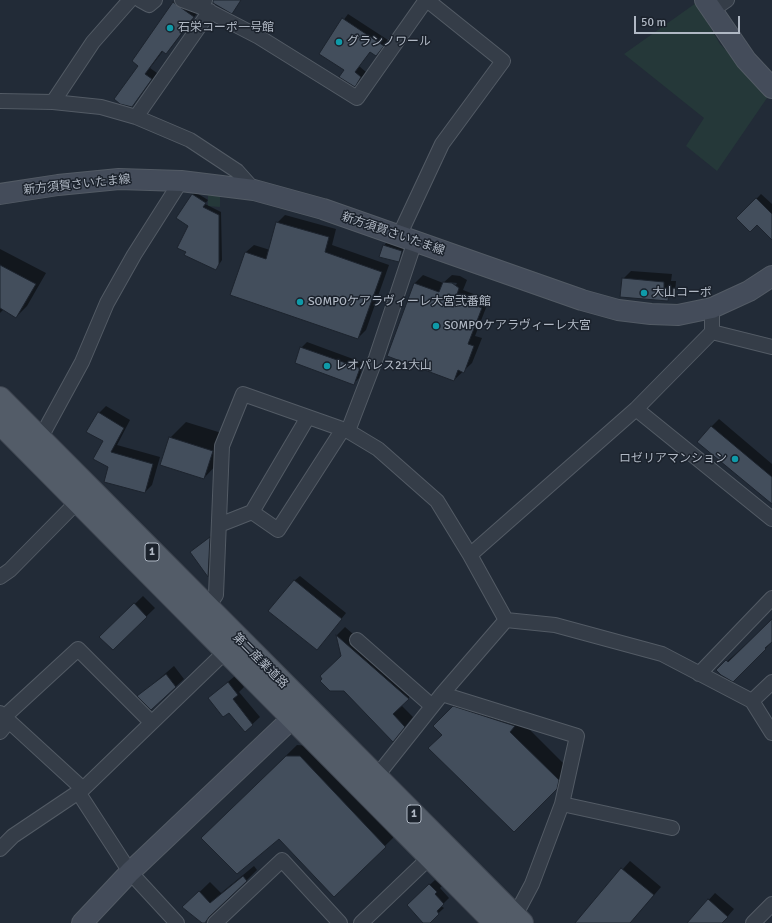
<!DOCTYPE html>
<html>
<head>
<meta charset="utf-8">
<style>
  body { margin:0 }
  #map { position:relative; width:772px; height:923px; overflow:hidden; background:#222b37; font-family:Signika,sans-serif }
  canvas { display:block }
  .scale { position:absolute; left:634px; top:16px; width:106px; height:18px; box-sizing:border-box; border:2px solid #b0b8c4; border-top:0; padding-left:5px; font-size:12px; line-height:14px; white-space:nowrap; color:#b0b8c4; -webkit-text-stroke:3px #1b222c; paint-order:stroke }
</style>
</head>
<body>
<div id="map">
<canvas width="772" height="923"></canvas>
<div class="scale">50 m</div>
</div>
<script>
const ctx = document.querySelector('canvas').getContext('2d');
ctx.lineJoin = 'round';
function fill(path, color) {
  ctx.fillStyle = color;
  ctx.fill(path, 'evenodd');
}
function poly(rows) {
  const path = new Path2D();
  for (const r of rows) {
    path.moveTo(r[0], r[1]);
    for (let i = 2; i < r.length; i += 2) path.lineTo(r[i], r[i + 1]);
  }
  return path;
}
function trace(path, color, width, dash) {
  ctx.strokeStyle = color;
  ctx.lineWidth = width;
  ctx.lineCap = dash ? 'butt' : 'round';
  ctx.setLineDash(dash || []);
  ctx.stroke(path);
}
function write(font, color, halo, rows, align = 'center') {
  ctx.font = font + ' Signika,"Noto Sans JP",sans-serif';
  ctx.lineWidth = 3;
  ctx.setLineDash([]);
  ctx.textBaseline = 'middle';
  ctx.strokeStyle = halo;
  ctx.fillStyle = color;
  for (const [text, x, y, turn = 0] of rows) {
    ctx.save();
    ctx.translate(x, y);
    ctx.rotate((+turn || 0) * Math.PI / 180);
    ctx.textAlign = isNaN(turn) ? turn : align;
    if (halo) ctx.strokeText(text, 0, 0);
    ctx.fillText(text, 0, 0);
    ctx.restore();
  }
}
fill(poly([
  [696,3,720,44,769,95,717,171,686,146,704,118,624,54],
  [208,195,220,196,220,207,208,206]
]), '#253839');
fill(poly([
  [177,0,198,12,171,48,166,53,163,51,150,68,157,73,132,106,139,65],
  [348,14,388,40,376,55,371,51,359,66,366,72,355,85,345,70,320,53],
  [195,192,208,200,205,204,221,212,222,260,216,269,187,251,192,195],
  [761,194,772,204,772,239,757,224,738,218],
  [285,215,336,229,332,245,389,265,366,330,358,338,232,295,246,252,254,245,270,250,277,223],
  [386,243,404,248,398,261,384,246],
  [0,249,46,273,27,306,16,317,4,309,0,313],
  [631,271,672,274,671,281,676,281,675,292,667,300,623,279],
  [423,275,443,283,452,275,460,276,467,280,463,290,489,300,475,336,482,338,472,363,454,380,388,356,415,283],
  [447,282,457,283,456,285,447,284],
  [307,342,364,363,359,378,354,383,301,348],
  [106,406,130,420,117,445,160,457,152,485,145,492,109,467,99,413],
  [719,419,772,464,772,503,711,427],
  [186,422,228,435,219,462,204,478,170,438],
  [215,533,213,571,208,576,196,560,197,547],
  [300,576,346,613,322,643,294,581],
  [143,596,155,608,113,649,101,637],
  [772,620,772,640,770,644,733,680,718,670],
  [345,627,417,690,401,705,413,717,393,741,342,656,337,635],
  [174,666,184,679,151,709,139,696],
  [235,676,244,687,239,692,260,717,245,731,229,711,209,698],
  [464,696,520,720,569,769,567,777,514,831,443,735,434,726],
  [297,745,311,746,396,835,334,896,279,838,202,838],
  [630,861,661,887,630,923,576,923],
  [254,866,257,870,204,923,184,907,210,882,221,893],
  [435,880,442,886,440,888,449,898,441,906,444,908,428,923,425,923,408,905],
  [715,893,734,909,722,923,688,923]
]), '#0007');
const building = poly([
  [213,0,241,0,232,14,213,3,213,0],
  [173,2,194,17,166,54,162,51,145,74,152,79,132,107,120,104,114,99,138,66,132,61,173,2],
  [342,18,384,46,376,56,370,52,355,72,361,77,355,87,339,77,344,70,319,54,342,18],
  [192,194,206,203,203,207,219,215,219,264,216,270,184,255,186,252,177,248,188,226,176,218,192,194],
  [756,198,772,214,772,240,757,225,750,232,736,218,756,198],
  [276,222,329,237,325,252,382,272,358,339,230,295,245,252,266,259,276,222],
  [383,245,402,251,399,262,379,257,383,245],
  [0,265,36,284,16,318,0,308,0,265],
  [622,278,664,282,664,289,669,289,668,301,620,297,622,278],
  [443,282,452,283,459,288,456,298,482,308,468,344,474,346,464,373,458,370,454,381,387,356,414,283,439,292,443,282],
  [300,347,360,368,354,385,295,363,300,347],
  [98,412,124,428,111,452,153,464,145,493,104,482,108,467,93,459,103,441,86,432,98,412],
  [711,426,772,477,772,504,697,442,711,426],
  [169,437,213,451,204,479,160,465,169,437],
  [210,537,208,577,190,552,210,537],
  [294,580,342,619,317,650,268,611,294,580],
  [134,603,147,617,113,650,99,637,134,603],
  [772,619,772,642,765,648,766,649,733,682,721,675,716,670,726,660,728,662,772,619],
  [336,635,409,699,393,714,405,727,393,742,344,691,330,691,320,681,322,679,320,676,341,656,336,635],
  [166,674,176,687,151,710,137,696,166,674],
  [228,682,238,695,233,699,253,725,245,732,229,713,223,717,208,698,228,682],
  [453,706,515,726,510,732,559,780,557,789,514,832,428,748,442,735,433,726,453,706],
  [286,756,300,756,386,847,334,897,279,839,237,874,201,838,286,756],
  [621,868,654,895,630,923,575,923,621,868],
  [243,876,247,881,209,917,205,923,202,923,182,907,199,891,210,903,243,876],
  [429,884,437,892,435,894,444,904,437,911,439,914,430,923,423,923,407,905,429,884],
  [708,899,728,917,722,923,687,923,708,899]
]);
fill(building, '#434e5c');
trace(building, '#1d242e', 1);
const street = poly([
  [140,0,149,5,155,0],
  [182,0,201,7],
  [205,0,201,7,259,37,357,98,426,0],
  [711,11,727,0],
  [0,101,53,102,101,107,136,117,190,140,237,171,254,190],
  [53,102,93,42,130,0],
  [136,117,210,11],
  [399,236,442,144,503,61,427,0],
  [415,241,376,358,348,431,378,449,437,501,470,555,506,620],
  [712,332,772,347],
  [636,409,772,519],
  [308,417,252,512,278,530,343,429],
  [40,439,82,362,107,303,134,255,181,181],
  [219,525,252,512],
  [470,555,636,409,712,332,712,308],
  [0,577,10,570,78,501],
  [207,608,216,595,222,446,243,394,348,431],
  [506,620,555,625,662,654,752,701,772,733],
  [357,640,432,706],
  [699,674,772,598],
  [442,694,577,736,562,804,532,884,515,916],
  [752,701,772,682],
  [0,713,83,789],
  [4,717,78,649,151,722],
  [0,732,9,721],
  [376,777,442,694,506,620],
  [78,792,130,872,177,923],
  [562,804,672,828],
  [0,849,13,836,83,789,225,652],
  [215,923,282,860,340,923],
  [361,923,429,858],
  [753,923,772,904]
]);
const secondary = poly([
  [705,0,746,60,772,88],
  [0,194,58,185,119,179,181,181,254,190,323,209,582,300,618,310,651,314,678,315,712,308,749,291,772,276],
  [82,923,130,872,304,707]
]);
const primary = poly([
  [0,398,522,923],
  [0,423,495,923]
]);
trace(street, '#535b65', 16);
trace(secondary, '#535b65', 22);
trace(primary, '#3f4651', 24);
trace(street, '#353d48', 14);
trace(secondary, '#444c5a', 20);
trace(primary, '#535c68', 22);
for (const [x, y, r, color] of [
  [170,28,4,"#0f9aa8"],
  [339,42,4,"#0f9aa8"],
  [644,293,4,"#0f9aa8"],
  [300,302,4,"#0f9aa8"],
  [436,326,4,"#0f9aa8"],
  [327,366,4,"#0f9aa8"],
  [735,459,4,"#0f9aa8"]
]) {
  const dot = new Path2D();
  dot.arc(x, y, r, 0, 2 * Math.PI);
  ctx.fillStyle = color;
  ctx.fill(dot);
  trace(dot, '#1b222c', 1.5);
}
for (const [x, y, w] of [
  [152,552,14],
  [414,814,14]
]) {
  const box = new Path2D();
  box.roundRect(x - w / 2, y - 9, w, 18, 3);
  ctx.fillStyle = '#1b222c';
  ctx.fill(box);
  trace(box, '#b0b8c4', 1);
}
write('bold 11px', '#b0b8c4', null, [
  ["1",152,552],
  ["1",414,814]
]);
write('12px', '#b0b8c4', '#1b222c', [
  ["石栄コーポ一号館",178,28],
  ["グランノワール",347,42],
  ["大山コーポ",652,293],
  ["SOMPOケアラヴィーレ大宮弐番館",308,302],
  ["SOMPOケアラヴィーレ大宮",444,326],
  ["レオパレス21大山",335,366],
  ["ロゼリアマンション",727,459,"right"]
], 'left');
write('12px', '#b0b8c4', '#1b222c', [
  ["新方須賀さいたま線",77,185,-6],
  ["新方須賀さいたま線",393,234,19],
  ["第二産業道路",260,661,45]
]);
</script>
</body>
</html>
